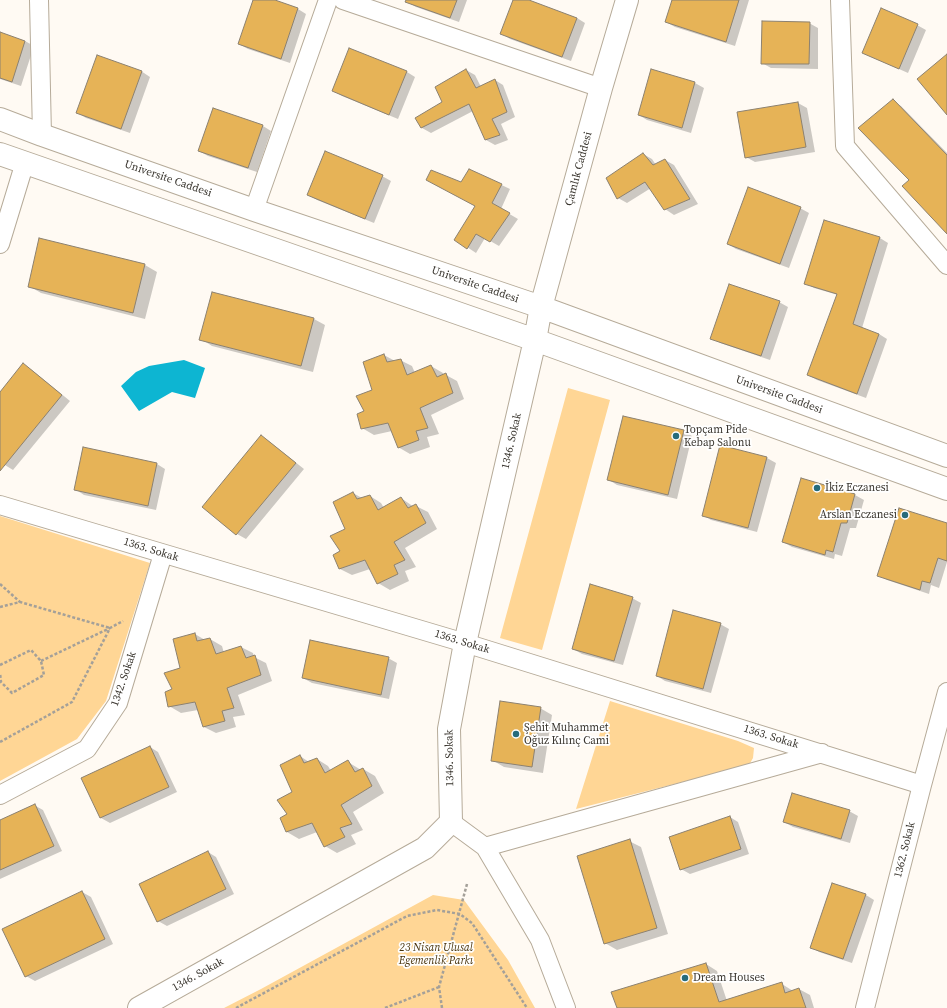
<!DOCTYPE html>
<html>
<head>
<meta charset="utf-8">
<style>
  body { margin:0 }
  canvas { display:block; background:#fffaf3 }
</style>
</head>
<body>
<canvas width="947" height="1008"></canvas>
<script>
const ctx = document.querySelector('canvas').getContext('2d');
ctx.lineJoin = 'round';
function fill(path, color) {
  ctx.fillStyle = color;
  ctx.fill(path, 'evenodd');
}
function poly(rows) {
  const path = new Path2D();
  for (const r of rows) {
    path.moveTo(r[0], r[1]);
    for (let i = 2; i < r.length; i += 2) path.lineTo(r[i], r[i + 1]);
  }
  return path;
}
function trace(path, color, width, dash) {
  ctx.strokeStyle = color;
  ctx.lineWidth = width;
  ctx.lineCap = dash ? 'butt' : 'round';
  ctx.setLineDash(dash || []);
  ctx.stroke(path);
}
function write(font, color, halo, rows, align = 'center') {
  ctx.font = font + ' "Source Serif 4",serif';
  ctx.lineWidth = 3.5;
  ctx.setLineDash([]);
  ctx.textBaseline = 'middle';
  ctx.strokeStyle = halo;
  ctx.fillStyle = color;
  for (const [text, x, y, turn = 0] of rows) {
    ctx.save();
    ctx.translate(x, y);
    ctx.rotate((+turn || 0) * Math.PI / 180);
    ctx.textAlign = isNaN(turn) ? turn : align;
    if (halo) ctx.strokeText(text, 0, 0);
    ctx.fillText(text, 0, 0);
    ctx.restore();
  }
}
fill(poly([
  [568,388,610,400,542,650,500,638],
  [0,516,150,563,106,701,77,739,0,781],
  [610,701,738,741,754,748,753,758,749,765,576,809],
  [433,895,464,900,508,960,535,1008,224,1008,261,989]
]), '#ffd695');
fill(poly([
  [184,360,205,368,195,398,172,392,139,411,121,386,136,372,149,366]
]), '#0db5d2');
fill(poly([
  [254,0,272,0,298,9,306,14,290,63,248,49,239,44],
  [408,0,467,0,459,22,416,7,407,2],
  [514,0,526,0,577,18,585,23,571,61,510,39,502,34],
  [673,0,749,0,735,46,675,27,666,22],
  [809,23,818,28,818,69,771,68,762,63],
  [917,25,926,30,908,73,863,53],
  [0,33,25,41,34,46,21,86,0,79],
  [350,49,407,72,415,77,398,119,342,96,333,91],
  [466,70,475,75,481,87,495,80,503,85,515,117,501,124,508,140,495,145,486,140,473,111,431,133,422,128,417,118,443,102],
  [652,70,695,83,704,88,691,133,647,120,639,115],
  [141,71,150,77,130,133,86,118,78,113],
  [893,101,901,106,947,153,947,231,910,180],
  [798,103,807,108,815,152,755,162,746,157,739,113],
  [263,126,271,131,257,172,208,156,199,151],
  [643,154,652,159,656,165,665,160,674,165,698,204,674,215,665,209,651,188,627,203,618,198],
  [470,170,510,189,501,209,518,219,499,246,485,238,476,253,455,239,476,206],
  [382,176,391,181,374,223,317,200,308,195],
  [800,208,809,213,789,268,736,249,728,244],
  [825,221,880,238,888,243,862,328,879,334,887,339,866,398,817,380,808,375,838,295,814,288,806,283],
  [40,240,145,265,157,272,145,319,41,293,29,286],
  [779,302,788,307,770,360,720,343,712,338],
  [314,319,325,325,313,372,212,346,201,339],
  [384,355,395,361,400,360,412,366,415,373,431,366,443,373,444,375,446,375,457,381,464,399,431,415,439,434,427,437,430,447,410,454,398,447,392,431,374,435,362,428,366,412,373,390,365,362],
  [24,365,32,370,70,401,13,470,0,462,0,394],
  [683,431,692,436,677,499,617,485,609,480],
  [262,437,270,442,304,469,246,539,237,534,203,507],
  [721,446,767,458,776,463,757,532,711,520,703,515],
  [157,464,165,469,156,510,84,495,75,489],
  [802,480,855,495,864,500,856,528,850,528,842,556,835,554,834,559,792,547,783,542],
  [353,493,362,498,370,496,381,503,384,508,401,498,414,507,416,506,428,512,437,529,405,548,416,567,405,571,409,581,390,590,378,583,370,569,352,575,340,569,341,551],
  [947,524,947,562,939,588,931,585,929,594,887,580,878,575],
  [632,598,641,603,623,665,582,654,573,649],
  [720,624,729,629,711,693,665,681,657,676],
  [195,634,205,640,210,639,222,646,224,653,241,647,253,653,254,657,266,663,272,681,238,695,245,715,233,717,236,727,216,733,204,727,198,710,181,713,169,706,173,690],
  [388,658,397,663,389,699,312,683,303,678],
  [540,708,552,715,543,773,504,767,492,760],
  [150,747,158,752,177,792,110,823,101,818,82,778],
  [300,756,309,762,317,759,328,766,331,771,348,762,361,770,363,769,375,776,384,793,353,812,363,830,351,835,356,844,337,853,325,846,317,832,299,839,287,832,282,818,288,814],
  [34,805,43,810,62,851,0,879,0,821],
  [849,811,858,816,850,843,793,827,784,822],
  [730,817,738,822,749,854,690,874,681,869],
  [629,841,641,847,668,934,617,950,605,943],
  [208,852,216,857,234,894,167,926,158,921],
  [82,892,91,897,113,944,35,981,26,976],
  [866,895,874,900,852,963,819,952,811,947],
  [706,964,717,971,727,1001,782,984,793,991,799,989,810,995,814,1008,618,1008]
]), '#0003');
const building = poly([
  [253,0,275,0,298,8,281,59,238,44,253,0],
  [406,0,457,0,450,18,405,2,406,0],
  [513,0,529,0,577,18,562,57,500,34,513,0],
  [672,0,739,0,726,42,665,22,672,0],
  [881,8,918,24,899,69,862,53,881,8],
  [762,21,810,22,809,64,761,64,762,21],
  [0,32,25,41,12,82,0,78,0,32],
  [349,48,407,71,389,115,332,91,349,48],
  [947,54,947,115,917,79,947,54],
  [97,55,142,71,121,129,76,113,97,55],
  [466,69,476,88,495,79,507,112,492,119,500,135,485,140,469,104,421,128,415,118,442,102,435,87,466,69],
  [651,69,695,82,682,128,638,115,651,69],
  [893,99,947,155,947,234,902,186,909,180,858,128,893,99],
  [798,102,806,147,745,158,737,112,798,102],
  [213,108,263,125,248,168,198,151,213,108],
  [325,151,383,175,365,219,307,195,325,151],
  [643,153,653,165,665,159,690,199,664,210,645,182,617,199,606,178,643,153],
  [469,169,502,184,492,203,510,213,490,242,476,234,467,249,454,240,475,206,426,180,431,170,461,182,469,169],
  [748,187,801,207,780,264,727,244,748,187],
  [824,220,880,237,853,324,879,334,857,394,807,375,837,294,804,284,824,220],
  [39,238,145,264,133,313,28,287,39,238],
  [729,284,780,301,761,356,710,339,729,284],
  [212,292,314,318,301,366,199,340,212,292],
  [384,354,387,362,401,359,407,375,431,365,437,377,446,373,453,393,420,408,428,428,416,431,419,440,398,448,388,423,361,429,357,414,364,411,356,396,372,390,363,362,384,354],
  [23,363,62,395,0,471,0,392,23,363],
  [623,416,684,430,668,495,607,480,623,416],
  [261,435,296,463,236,535,202,507,261,435],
  [720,445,767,457,748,528,702,516,720,445],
  [83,447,157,463,148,506,74,490,83,447],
  [801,478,855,494,847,523,841,523,833,552,826,550,825,555,782,542,801,478],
  [353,492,357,499,370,495,378,510,401,497,408,508,416,504,426,523,394,542,405,560,394,565,398,574,377,584,365,560,339,569,333,555,340,551,330,536,345,529,333,502,353,492],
  [899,508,947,523,947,561,938,558,930,583,922,581,920,590,877,576,899,508],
  [590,584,633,597,614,661,572,649,590,584],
  [673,610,721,623,703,689,656,676,673,610],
  [195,633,197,641,210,638,216,654,241,646,246,658,255,655,261,675,227,688,234,708,222,711,225,721,203,727,195,702,168,707,165,692,172,689,164,673,180,668,173,639,195,633],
  [310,640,389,657,381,695,302,678,310,640],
  [500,701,541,707,532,767,491,761,500,701],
  [150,746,169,787,100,818,81,778,150,746],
  [300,755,304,763,317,758,325,773,348,760,355,772,363,768,372,786,341,805,352,824,340,828,345,837,324,847,312,823,286,832,280,818,287,814,277,800,292,792,280,765,300,755],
  [792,793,850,810,841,839,783,822,792,793],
  [35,804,54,846,0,870,0,820,35,804],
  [730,816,741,849,680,870,669,837,730,816],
  [630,839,657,928,604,944,577,856,630,839],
  [208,851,226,889,157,922,139,884,208,851],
  [832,883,866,894,843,959,810,948,832,883],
  [82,891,105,939,25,977,2,929,82,891],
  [706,963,719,1002,782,982,785,993,799,988,806,1008,617,1008,611,992,706,963]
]);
fill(building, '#e6b357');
trace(building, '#8c8170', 1);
const street = poly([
  [39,0,42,135],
  [343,0,601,88],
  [840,0,845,146,947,265],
  [254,210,328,0],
  [0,244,25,162],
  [0,505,465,643,922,785],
  [0,795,87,749,118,703,163,554],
  [451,822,485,847,540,940,566,1008],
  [485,847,822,753],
  [865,1008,922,785,947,692]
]);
const secondary = poly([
  [0,119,42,135,254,210,541,307,947,456],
  [0,154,535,340,947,489],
  [139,1008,425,848,451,822,449,729,465,643,535,340,541,307,601,88,627,0]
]);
trace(street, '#b6ab99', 20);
trace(secondary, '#b6ab99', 24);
trace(poly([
  [0,584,20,602],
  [0,607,20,602,110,628],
  [41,661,110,628],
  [0,665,31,650,41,661,44,675,12,693,1,682,0,673],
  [0,742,72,702,110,628,123,621],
  [236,1008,407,916,437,910,460,914,472,923,527,1008],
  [385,1008,439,987],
  [442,1008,439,987,467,884]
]), '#a4a099', 2.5, [3, 2]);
trace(street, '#fff', 18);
trace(secondary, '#fff', 22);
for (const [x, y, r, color] of [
  [676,436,4,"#266b7b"],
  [817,488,4,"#266b7b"],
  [905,515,4,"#266b7b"],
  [516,734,4,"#266b7b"],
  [685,978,4,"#266b7b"]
]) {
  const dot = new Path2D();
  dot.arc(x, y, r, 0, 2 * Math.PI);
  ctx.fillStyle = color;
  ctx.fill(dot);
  trace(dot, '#fff', 1.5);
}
write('11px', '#39352e', '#fff', [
  ["Çamlık Caddesi",579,169,-75],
  ["Universite Caddesi",168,179,19],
  ["Universite Caddesi",475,285,19],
  ["Universite Caddesi",779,395,20],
  ["1346. Sokak",512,441,-77],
  ["1363. Sokak",151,550,17],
  ["1363. Sokak",462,642,17],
  ["1342. Sokak",124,679,-71],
  ["1363. Sokak",771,737,17],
  ["1346. Sokak",450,758,-91],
  ["1362. Sokak",905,850,-76],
  ["1346. Sokak",198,975,-29]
]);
write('11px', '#39352e', '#fff', [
  ["Topçam Pide",684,430],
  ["Kebap Salonu",684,443],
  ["İkiz Eczanesi",825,488],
  ["Arslan Eczanesi",897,515,"right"],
  ["Şehit Muhammet",524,728],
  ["Oğuz Kılınç Cami",524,741],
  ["Dream Houses",693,978]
], 'left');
write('italic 11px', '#47320a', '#fff', [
  ["23 Nisan Ulusal",436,948],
  ["Egemenlik Parkı",436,961]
]);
</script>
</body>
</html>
